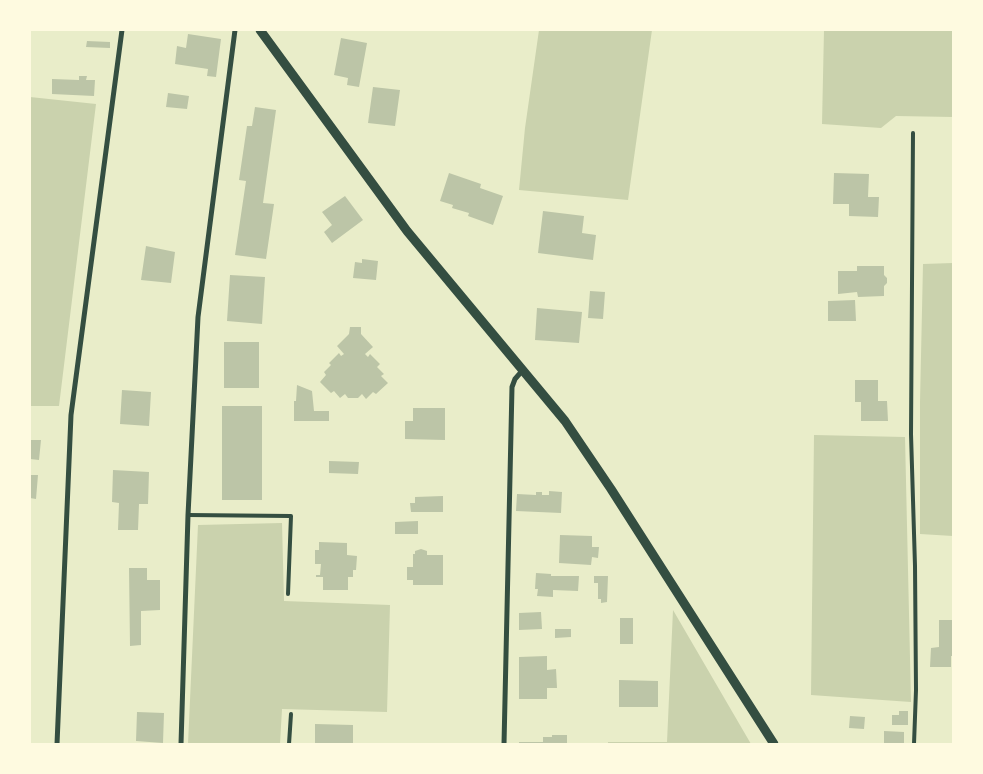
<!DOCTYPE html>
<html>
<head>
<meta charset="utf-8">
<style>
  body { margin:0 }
  #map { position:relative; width:983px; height:774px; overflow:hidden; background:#e9edc9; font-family:Helvetica,sans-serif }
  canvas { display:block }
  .frame { position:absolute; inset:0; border:31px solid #fefae0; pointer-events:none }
</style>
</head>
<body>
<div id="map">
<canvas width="983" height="774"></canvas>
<div class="frame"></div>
</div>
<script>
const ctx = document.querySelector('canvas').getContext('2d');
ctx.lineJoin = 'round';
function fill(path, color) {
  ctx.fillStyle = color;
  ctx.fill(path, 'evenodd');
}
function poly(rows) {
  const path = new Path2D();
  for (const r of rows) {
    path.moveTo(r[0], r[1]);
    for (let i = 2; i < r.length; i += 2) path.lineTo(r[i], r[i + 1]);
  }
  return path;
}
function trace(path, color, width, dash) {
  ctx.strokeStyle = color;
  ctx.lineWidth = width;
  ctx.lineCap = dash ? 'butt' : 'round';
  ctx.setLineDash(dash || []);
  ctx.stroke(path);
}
fill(poly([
  [539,30,652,30,628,200,519,190,525,128],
  [824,30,953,30,953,117,896,116,881,128,822,124],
  [30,97,96,104,59,406,30,406],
  [953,263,953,536,920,534,920,402,923,264],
  [814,435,905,437,911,702,811,695],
  [282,523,284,601,390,605,387,712,282,709,280,744,188,744,198,525],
  [673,610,751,744,608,744,608,742,667,742]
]), '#cad2ad');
fill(poly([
  [188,34,221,39,216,77,207,76,208,69,175,64,177,46,186,48],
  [341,38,367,43,359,87,347,85,348,78,334,75],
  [87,41,110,42,110,48,86,47],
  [79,76,87,76,86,80,95,80,94,96,52,94,52,79,79,80],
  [373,87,400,90,395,126,368,123],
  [168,93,189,96,187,109,166,107],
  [255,107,276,110,263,203,274,204,266,259,235,255,246,181,239,180,247,126,252,126],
  [449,173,481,184,480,188,503,196,493,225,468,216,469,213,452,208,453,205,440,201],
  [834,173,869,174,868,197,879,197,878,217,849,216,849,204,833,204],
  [345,196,363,220,332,243,324,232,332,225,322,212],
  [543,211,584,216,582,233,596,235,593,260,538,253],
  [146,246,175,252,171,283,141,280],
  [362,259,378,261,376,280,353,278,355,262,362,263],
  [857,266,884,266,884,275,887,278,887,283,884,286,884,296,858,297,857,292,838,294,838,271,857,271],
  [230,275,265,277,262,324,227,321],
  [590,291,605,292,603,319,588,318],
  [855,300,856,321,828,321,828,301],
  [537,308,582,312,579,343,535,340],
  [350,327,361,327,361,334,373,347,365,354,368,357,370,354,380,364,377,367,384,374,381,376,388,383,376,394,373,392,366,399,362,394,358,398,348,398,345,394,340,398,334,391,331,393,320,382,326,375,324,372,331,365,329,363,339,353,341,356,344,354,337,346,349,334],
  [224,342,259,342,259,388,224,388],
  [855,380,878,380,878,401,887,401,888,421,861,421,861,402,855,402],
  [297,385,312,391,314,411,329,411,329,421,294,421,294,401,296,401],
  [122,390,151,392,149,426,120,424],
  [222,406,262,406,262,500,222,500],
  [413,408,445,408,445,440,405,439,405,421,413,421],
  [30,440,41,440,39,460,30,459],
  [329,461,359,462,358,474,329,473],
  [113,470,149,472,148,504,139,504,138,530,118,530,119,503,112,502],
  [30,475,38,475,36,499,30,498],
  [549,491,562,492,561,513,516,511,517,494,536,495,536,492,542,492,542,495,549,495],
  [443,496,443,512,411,512,410,503,415,503,415,497],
  [418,521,418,534,395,534,395,522],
  [560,535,592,536,592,547,599,547,598,558,592,557,591,565,559,563],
  [319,542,347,543,347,555,357,556,356,570,353,570,353,577,348,577,348,590,323,590,323,577,316,577,316,575,320,575,321,564,315,564,315,550,319,550],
  [421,549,427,551,427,555,443,555,443,585,413,585,413,580,407,580,407,567,413,567,413,554,415,554,415,551],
  [129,568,147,568,147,580,160,580,160,610,141,611,141,645,130,646],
  [536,573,551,574,551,576,579,576,578,591,553,590,553,597,537,596,538,589,535,589],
  [594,576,608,576,607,602,601,603,601,599,598,599,598,583,594,583],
  [541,612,542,629,519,630,519,613],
  [620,618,633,618,633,644,620,644],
  [939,620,953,620,953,656,951,656,951,667,930,667,931,648,939,647],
  [555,629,571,629,571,637,555,638],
  [547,656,547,670,556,669,557,688,547,688,547,699,519,699,519,657],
  [619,680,658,681,658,707,619,707],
  [899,711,908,711,908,725,892,725,892,715,899,715],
  [137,712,164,713,163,743,136,741],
  [850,716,865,717,864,729,849,728],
  [315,724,353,725,353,744,315,744],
  [884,731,904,732,904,744,884,744],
  [552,735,567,735,567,744,519,744,519,742,543,742,543,737,552,737]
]), '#bcc5a7');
trace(poly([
  [913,133,911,434,915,566,916,690,914,744],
  [188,515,291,516,288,594],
  [289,744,291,714]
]), '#344e41', 4);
trace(poly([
  [57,744,71,415,122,30],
  [181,744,188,515,198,317,235,30],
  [504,744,512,387,515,379,522,371]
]), '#344e41', 5);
trace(poly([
  [260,30,407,231,565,421,611,489,774,744]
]), '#344e41', 9);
</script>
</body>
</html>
